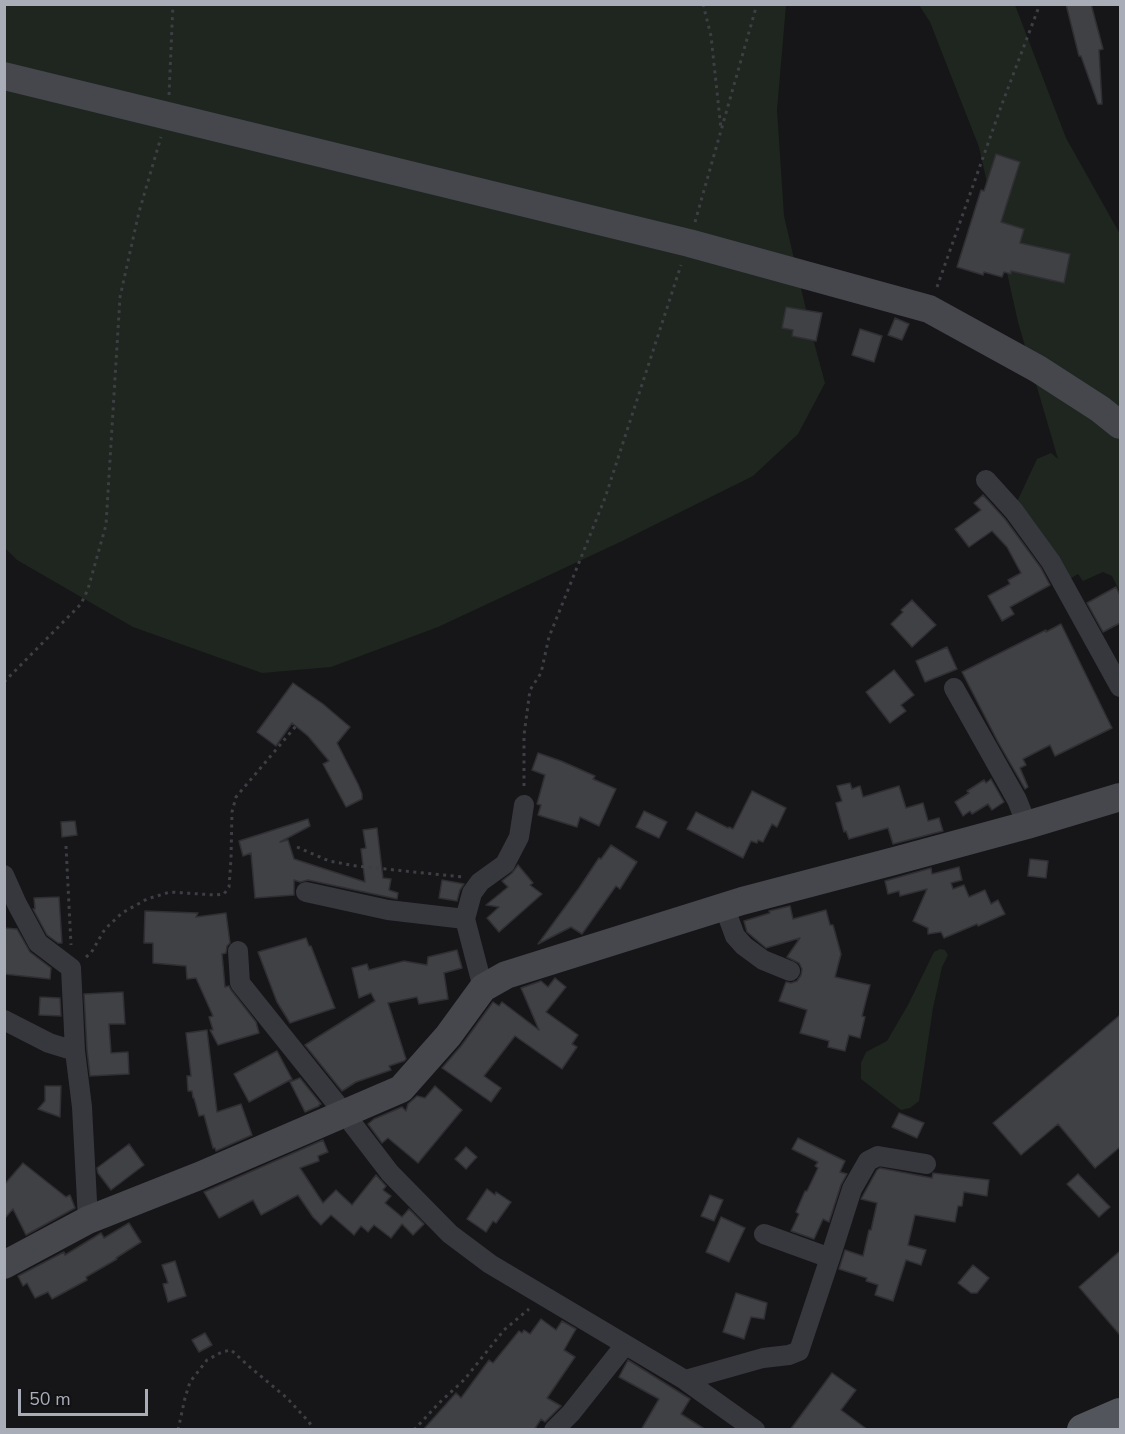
<!DOCTYPE html>
<html>
<head>
<meta charset="utf-8">
<style>
  body { margin:0 }
  #map { position:relative; width:1125px; height:1434px; overflow:hidden; background:#161618; font-family:"Nunito Sans",sans-serif }
  canvas { display:block }
  .frame { position:absolute; inset:0; border:6px solid #a8adb8; pointer-events:none }
  .scale { position:absolute; left:18px; top:1389px; width:130px; height:27px; box-sizing:border-box; border:3px solid #a8adb8; border-top:0; padding-left:8px; font-size:18px; line-height:21px; white-space:nowrap; color:#a8adb8; -webkit-text-stroke:4px #111113; paint-order:stroke }
</style>
</head>
<body>
<div id="map">
<canvas width="1125" height="1434"></canvas>
<div class="frame"></div>
<div class="scale">50 m</div>
</div>
<script>
const ctx = document.querySelector('canvas').getContext('2d');
ctx.lineJoin = 'round';
function fill(path, color) {
  ctx.fillStyle = color;
  ctx.fill(path, 'evenodd');
}
function poly(rows) {
  const path = new Path2D();
  for (const r of rows) {
    path.moveTo(r[0], r[1]);
    for (let i = 2; i < r.length; i += 2) path.lineTo(r[i], r[i + 1]);
  }
  return path;
}
function trace(path, color, width, dash) {
  ctx.strokeStyle = color;
  ctx.lineWidth = width;
  ctx.lineCap = dash ? 'butt' : 'round';
  ctx.setLineDash(dash || []);
  ctx.stroke(path);
}
fill(poly([
  [4,5,786,5,777,110,784,216,812,335,825,383,798,434,753,476,618,543,438,627,331,667,262,673,133,627,17,560,5,548],
  [919,5,1015,5,1066,138,1120,234,1120,592,1112,576,1103,572,1083,581,1078,574,1066,581,1015,506,1037,459,1051,453,1058,459,1018,322,979,147,930,22],
  [940,949,945,950,948,955,942,967,933,1008,919,1101,910,1108,901,1110,861,1079,861,1063,866,1052,887,1041,908,1005,934,952]
]), '#1e261f');
const building = poly([
  [1066,4,1091,4,1103,49,1099,50,1102,104,1098,104,1081,56,1079,56,1066,4],
  [996,154,1020,162,1001,222,1024,229,1020,243,1070,254,1064,283,1011,271,1011,274,1004,272,1002,277,984,272,983,275,957,267,981,190,984,191,996,154],
  [786,307,822,313,816,341,792,336,793,330,782,328,786,307],
  [895,318,909,324,902,340,888,335,895,318],
  [860,329,882,336,874,362,852,355,860,329],
  [983,495,1005,519,1041,568,1050,585,1010,607,1014,614,1002,621,988,596,1010,584,1008,580,1021,573,1007,547,992,531,969,547,955,529,981,510,974,503,983,495],
  [1116,587,1120,595,1120,623,1103,632,1087,603,1116,587],
  [912,600,936,625,912,647,891,624,903,612,901,610,912,600],
  [1061,624,1112,728,1055,756,1050,745,1023,759,1026,765,1020,768,1028,787,1025,789,998,742,962,672,1046,630,1046,632,1061,624],
  [947,647,957,669,925,682,916,661,947,647],
  [894,670,914,695,901,705,906,711,890,723,866,692,894,670],
  [293,683,323,704,350,727,337,743,358,784,362,794,362,799,346,807,323,764,329,761,308,736,292,723,276,746,257,732,293,683],
  [538,753,561,761,595,776,593,779,616,789,599,826,580,817,577,827,538,815,541,805,537,804,545,775,532,770,538,753],
  [991,779,1004,802,992,810,988,804,972,814,970,811,963,816,955,802,969,793,967,791,984,780,986,783,991,779],
  [850,783,852,789,860,786,863,797,899,786,906,808,923,803,928,821,939,818,943,831,893,844,888,828,849,839,846,831,844,832,836,803,842,801,837,786,850,783],
  [752,791,786,808,777,827,772,824,763,842,758,840,757,843,751,841,743,858,687,829,696,812,728,828,729,827,733,829,752,791],
  [644,811,667,822,659,838,636,827,644,811],
  [308,819,310,826,280,842,288,840,294,859,365,882,361,849,366,848,363,830,377,828,383,878,391,879,389,890,398,893,397,899,308,880,300,882,294,880,294,895,255,898,251,853,243,856,239,841,308,819],
  [75,821,77,835,62,837,61,822,75,821],
  [611,845,637,862,620,889,616,886,582,934,571,927,538,944,579,888,599,858,601,859,611,845],
  [1030,859,1048,861,1046,878,1028,876,1030,859],
  [518,865,533,883,530,885,542,894,499,932,487,918,499,907,486,905,508,887,502,881,512,873,518,865],
  [959,867,962,880,951,883,953,889,964,885,969,897,985,890,991,904,998,900,1005,914,978,926,977,924,944,938,941,932,928,934,928,928,913,921,927,889,900,896,899,891,888,894,885,881,931,868,932,874,959,867],
  [442,880,464,884,460,890,457,901,439,898,442,880],
  [59,897,62,943,58,943,47,935,33,909,35,909,34,898,59,897],
  [790,906,793,919,826,910,830,925,833,925,841,954,835,977,870,985,862,1016,865,1017,860,1038,849,1035,845,1051,828,1047,829,1041,800,1033,807,1010,779,1001,786,982,791,983,797,981,801,975,802,969,799,963,787,957,800,938,766,948,747,932,744,921,770,913,769,911,790,906],
  [145,911,198,913,196,917,226,913,230,943,227,946,226,953,222,954,225,987,229,986,231,990,256,1022,259,1033,218,1045,210,1030,213,1030,209,1017,213,1016,196,978,187,979,186,966,153,963,153,943,144,943,145,911],
  [4,928,17,929,30,952,51,968,50,979,4,974,4,928],
  [306,938,309,946,311,946,335,1008,290,1023,277,1002,258,952,306,938],
  [457,950,462,968,444,973,448,999,419,1004,417,997,388,1003,406,1059,404,1061,389,1066,391,1070,356,1082,342,1091,305,1045,375,1001,371,993,359,998,352,968,367,964,369,970,404,961,427,965,428,957,457,950],
  [555,978,566,987,546,1012,578,1035,572,1044,577,1047,562,1069,515,1036,484,1076,501,1088,491,1102,442,1068,461,1046,493,1002,499,1006,502,1002,539,1030,521,988,541,981,548,987,555,978],
  [123,992,125,1024,109,1024,111,1053,128,1052,129,1074,90,1076,87,1050,84,994,123,992],
  [40,997,60,998,61,1016,39,1015,40,997],
  [1120,1015,1120,1147,1095,1168,1058,1124,1021,1155,993,1123,1120,1015],
  [207,1030,217,1112,241,1104,252,1135,216,1151,215,1148,213,1148,204,1115,199,1116,194,1098,193,1098,192,1091,188,1091,187,1076,191,1076,186,1033,207,1030],
  [277,1051,292,1079,249,1102,234,1074,277,1051],
  [300,1078,321,1104,319,1105,319,1106,305,1112,290,1082,300,1078],
  [45,1086,61,1086,60,1117,38,1109,45,1101,45,1086],
  [435,1086,462,1110,418,1163,388,1138,382,1143,368,1124,374,1119,402,1107,406,1111,408,1104,417,1096,425,1098,435,1086],
  [899,1113,924,1123,917,1138,892,1127,899,1113],
  [798,1138,845,1161,840,1172,847,1174,841,1185,829,1222,823,1219,814,1239,791,1231,799,1214,796,1212,805,1191,807,1191,818,1168,815,1166,818,1162,792,1149,798,1138],
  [323,1140,328,1152,318,1156,319,1161,300,1168,323,1203,336,1190,352,1205,376,1175,386,1186,383,1190,391,1196,385,1203,402,1217,409,1209,424,1224,413,1235,402,1224,391,1238,374,1225,368,1232,361,1226,354,1235,331,1215,321,1225,313,1217,298,1195,261,1215,253,1200,219,1218,204,1192,323,1140],
  [129,1144,144,1165,111,1190,98,1173,97,1168,129,1144],
  [466,1147,477,1157,466,1169,455,1159,466,1147],
  [23,1163,66,1197,70,1195,75,1208,26,1235,13,1209,4,1219,4,1185,23,1163],
  [880,1168,932,1178,933,1173,989,1180,987,1196,964,1192,962,1206,958,1206,955,1222,915,1215,908,1245,926,1250,921,1265,906,1260,893,1301,875,1295,878,1285,866,1281,867,1278,839,1269,845,1250,863,1256,869,1230,871,1230,877,1203,861,1199,877,1170,880,1168],
  [1078,1174,1110,1207,1099,1217,1067,1184,1078,1174],
  [487,1189,495,1195,496,1192,511,1202,496,1223,493,1221,486,1232,467,1219,487,1189],
  [710,1195,723,1200,714,1221,701,1216,710,1195],
  [721,1217,745,1228,729,1262,706,1252,721,1217],
  [129,1223,141,1242,116,1258,117,1259,86,1277,87,1280,52,1299,48,1292,35,1298,27,1283,23,1286,18,1276,64,1252,65,1255,101,1233,104,1238,129,1223],
  [1120,1251,1120,1335,1079,1287,1120,1251],
  [175,1261,186,1296,168,1302,163,1284,168,1283,162,1265,175,1261],
  [973,1265,989,1278,977,1293,971,1293,958,1283,973,1265],
  [736,1293,767,1303,764,1319,751,1317,744,1339,723,1332,736,1293],
  [541,1319,556,1330,562,1321,576,1329,564,1350,575,1357,547,1398,561,1406,545,1422,541,1419,534,1430,423,1430,456,1393,461,1398,489,1360,493,1363,519,1331,522,1333,524,1330,530,1334,541,1319],
  [205,1333,212,1345,199,1352,192,1340,205,1333],
  [628,1360,690,1399,681,1414,706,1430,641,1430,659,1399,619,1377,628,1360],
  [832,1373,856,1390,841,1410,868,1430,790,1430,832,1373]
]);
fill(building, '#404145');
trace(building, '#303034', 1.5);
trace(poly([
  [703,4,711,36,721,129],
  [169,95,173,4],
  [695,222,757,4],
  [937,287,1002,104,1040,4],
  [4,682,81,604,88,589,106,525,120,297,139,212,161,137],
  [524,786,524,735,530,690,541,673,549,637,605,498,681,265],
  [66,846,71,945],
  [297,847,329,861,356,866,463,877],
  [86,957,91,953,105,929,122,913,147,899,170,892,215,895,224,894,229,887,231,859,232,812,236,797,296,726],
  [178,1430,185,1398,190,1382,207,1360,222,1352,231,1350,251,1368,287,1398,309,1422,314,1430],
  [414,1430,439,1403,464,1380,504,1330,529,1309]
]), '#3d3f44', 3, [3, 4.5]);
trace(poly([
  [986,480,1014,511,1051,562,1120,687],
  [954,688,1017,800,1027,825],
  [4,875,17,904,38,943,71,968,75,1051,82,1107,88,1220],
  [306,892,388,910,465,919],
  [724,906,735,936,744,946,763,960,790,971],
  [238,951,240,983,344,1113,390,1173,450,1234,490,1264,685,1380,755,1430],
  [483,988,465,919,472,893,480,882,505,864,519,837,524,805],
  [4,1020,49,1043,75,1051],
  [764,1234,830,1258],
  [685,1380,763,1358,789,1355,799,1351,830,1258,852,1189,868,1161,878,1156,926,1164],
  [554,1430,571,1413,625,1345]
]), '#37383d', 20);
trace(poly([
  [4,76,689,243,929,309,1038,369,1100,409,1120,425],
  [4,1265,88,1220,199,1176,401,1089,448,1036,483,988,506,975,742,901,898,860,1027,825,1120,797]
]), '#45474d', 28);
trace(poly([
  [1083,1430,1120,1414]
]), '#53555c', 32);
</script>
</body>
</html>
